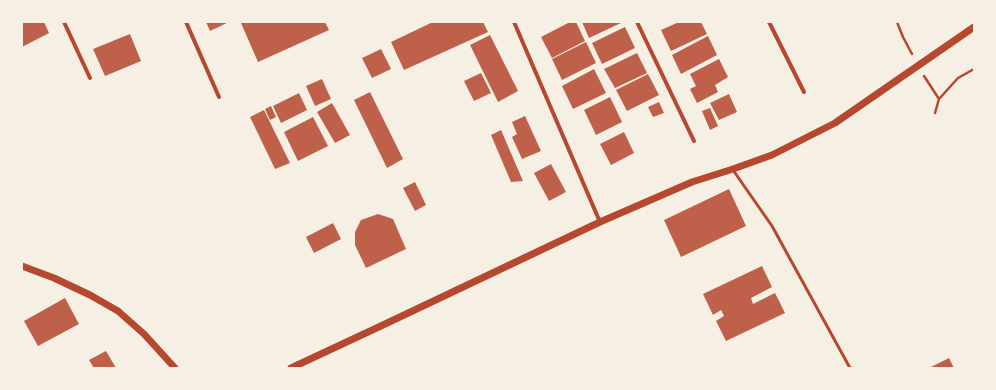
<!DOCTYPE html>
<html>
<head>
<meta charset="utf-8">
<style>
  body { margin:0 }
  #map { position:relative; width:996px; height:390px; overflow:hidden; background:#f6efe4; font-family:Mulish,sans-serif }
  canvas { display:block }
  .frame { position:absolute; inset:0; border:23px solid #f6efe4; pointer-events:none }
</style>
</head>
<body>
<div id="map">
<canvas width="996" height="390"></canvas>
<div class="frame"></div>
</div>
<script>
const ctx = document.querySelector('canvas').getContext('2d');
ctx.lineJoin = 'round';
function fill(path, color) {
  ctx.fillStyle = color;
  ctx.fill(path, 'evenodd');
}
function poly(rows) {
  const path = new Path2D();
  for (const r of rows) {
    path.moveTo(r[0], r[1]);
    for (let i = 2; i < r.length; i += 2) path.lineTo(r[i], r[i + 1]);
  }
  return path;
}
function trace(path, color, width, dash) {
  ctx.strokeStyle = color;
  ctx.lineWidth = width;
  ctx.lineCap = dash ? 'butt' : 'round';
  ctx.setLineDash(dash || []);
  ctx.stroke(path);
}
fill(poly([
  [22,22,44,22,49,33,22,47],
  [206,22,229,22,210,31],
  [243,22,325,22,329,30,258,62,241,23],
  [433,22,483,22,488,32,404,70,391,42],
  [570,22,576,22,585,41,552,58,541,37],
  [582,22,623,22,589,38],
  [679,22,701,22,707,34,671,51,661,30],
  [625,27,635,48,602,64,592,43],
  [130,34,141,61,105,76,93,49],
  [490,35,518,91,498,102,470,45],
  [708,36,717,55,681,74,672,55],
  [586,42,596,63,562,80,552,59],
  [381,49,391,69,372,78,362,58],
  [637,53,647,73,615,88,604,69],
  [719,59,728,77,715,85,718,92,697,103,690,89,696,86,690,74],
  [594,69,606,93,573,109,562,86],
  [481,73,491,93,474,101,464,81],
  [648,74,659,95,627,111,616,90],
  [322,79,331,99,315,106,306,86],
  [370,92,403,159,387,168,354,100],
  [299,93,307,110,281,123,273,106],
  [729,94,737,112,719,120,710,103],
  [610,97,622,122,596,135,584,110],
  [659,102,664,113,653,117,648,107],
  [332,103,350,135,335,143,317,112],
  [271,106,276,117,270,120,265,109],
  [710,108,718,126,710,130,702,111],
  [264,110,290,163,275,169,250,117],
  [525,116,541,151,522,159,512,137,517,134,512,122],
  [313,117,328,146,298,161,284,132],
  [501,130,523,181,511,182,491,135],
  [624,132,634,153,611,165,600,144],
  [551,164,566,192,549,201,534,173],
  [415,182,426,205,415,211,403,188],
  [729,189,746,226,681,257,664,220],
  [378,214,393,219,406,249,366,268,355,245,355,232,361,220],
  [333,223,341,239,314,253,306,237],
  [762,266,772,287,751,298,753,304,775,293,785,313,726,341,716,321,724,316,721,310,713,315,703,294],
  [65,298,79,324,38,346,24,321],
  [106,351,116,368,94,368,89,360],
  [949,358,954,368,929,368]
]), '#bf614a');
trace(poly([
  [897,22,903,37,912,54],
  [924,76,939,99],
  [935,113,939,99,958,78,974,69]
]), '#b5482f', 2.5);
trace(poly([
  [733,170,772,226,850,368]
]), '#b5482f', 3);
trace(poly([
  [64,22,90,78],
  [186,22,219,97],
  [514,22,600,222],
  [637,22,694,141],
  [769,22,804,92]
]), '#b5482f', 4);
trace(poly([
  [22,266,54,278,90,295,118,311,144,334,175,368],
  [291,368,383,325,600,222,692,182,733,169,772,155,835,123,974,27]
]), '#b5482f', 7);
</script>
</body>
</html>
